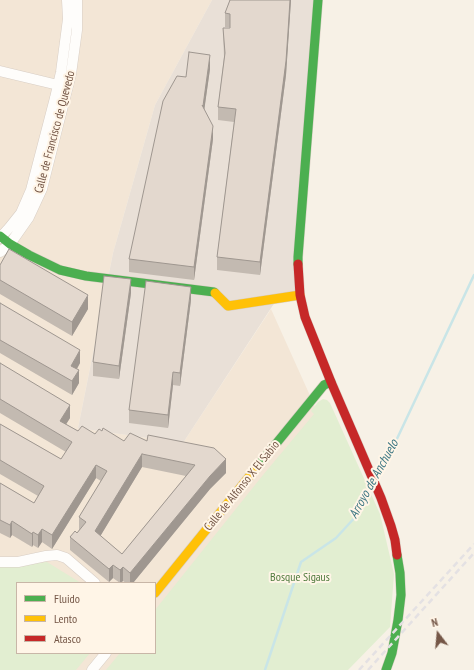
<!DOCTYPE html>
<html>
<head>
<meta charset="utf-8">
<style>
  body { margin:0 }
  #map { position:relative; width:474px; height:670px; overflow:hidden; background:#f7f1e6; font-family:"PT Sans Narrow",sans-serif }
  canvas { display:block }
  .legend { position:absolute; left:16px; top:582px; width:140px; height:72px; box-sizing:border-box; background:#fff5e7; border:1px solid #c8b6a7; margin:0; padding:5px 7px; list-style:none; font-size:12px; color:#755747 }
  .legend li { display:flex; align-items:center; gap:8px; height:20px }
  .legend b { width:20px; border:1px solid #c8b6a7 }
  .north { position:absolute; left:418px; top:614px; width:40px; height:40px; -webkit-text-stroke:3px #fff5e7; paint-order:stroke; rotate:344deg; font-size:11px; font-weight:700; line-height:16px; text-align:center; color:#755747 }
  .north::after { content:''; display:block; margin:auto; width:14px; height:18px; background:#755747; clip-path:polygon(50% 0,100% 100%,50% 72%,0 100%) }
</style>
</head>
<body>
<div id="map">
<canvas width="474" height="670"></canvas>
<ul class="legend">
<li><b style="height:5px;background:#4caf50"></b>Fluido</li>
<li><b style="height:5px;background:#ffc107"></b>Lento</li>
<li><b style="height:5px;background:#c62828"></b>Atasco</li>
</ul>
<div class="north">N</div>
</div>
<script>
const ctx = document.querySelector('canvas').getContext('2d');
ctx.lineJoin = 'round';
function fill(path, color) {
  ctx.fillStyle = color;
  ctx.fill(path, 'evenodd');
}
function poly(rows) {
  const path = new Path2D();
  for (const r of rows) {
    path.moveTo(r[0], r[1]);
    for (let i = 2; i < r.length; i += 2) path.lineTo(r[i], r[i + 1]);
  }
  return path;
}
function trace(path, color, width, dash) {
  ctx.strokeStyle = color;
  ctx.lineWidth = width;
  ctx.lineCap = dash ? 'butt' : 'round';
  ctx.setLineDash(dash || []);
  ctx.stroke(path);
}
function write(font, color, halo, rows, align = 'center') {
  ctx.font = font + ' "PT Sans Narrow",sans-serif';
  ctx.lineWidth = 4;
  ctx.setLineDash([]);
  ctx.textBaseline = 'middle';
  ctx.strokeStyle = halo;
  ctx.fillStyle = color;
  for (const [text, x, y, turn = 0] of rows) {
    ctx.save();
    ctx.translate(x, y);
    ctx.rotate((+turn || 0) * Math.PI / 180);
    ctx.textAlign = isNaN(turn) ? turn : align;
    if (halo) ctx.strokeText(text, 0, 0);
    ctx.fillText(text, 0, 0);
    ctx.restore();
  }
}
fill(poly([
  [0,0,212,0,155,105,113,253,78,428,183,443,271,309,344,471,263,670,0,670],
  [17,583,155,583,155,653,17,653]
]), '#f3e6d6');
fill(poly([
  [212,0,318,0,300,295,277,299,183,443,78,428,113,253,155,105]
]), '#e9e0d7');
fill(poly([
  [323,399,327,400,330,403,380,514,394,574,390,627,348,670,106,670,120,653,155,653,155,610,263,475,314,414,311,411,318,402],
  [47,562,81,583,17,583,17,653,90,653,76,670,0,670,0,566]
]), '#e2eed1');
trace(poly([
  [377,477,395,443,474,275],
  [265,670,301,562,336,538,358,514,371,488]
]), '#c9e5e7', 2.5);
const street = poly([
  [0,71,58,85],
  [0,238,9,228,21,213,31,190,55,98,61,72,68,19,67,0],
  [0,252,10,244,29,217,42,189,71,74,77,30,77,0],
  [0,562,18,562,46,556,57,555,66,558,95,583],
  [92,670,106,653]
]);
const fast = poly([
  [0,236,10,244,29,255,60,270,86,276,214,292,215,293],
  [298,264,298,257,318,0],
  [257,467,324,385,331,382],
  [386,670,392,653,398,620,401,595,400,573,397,555]
]);
const slow = poly([
  [215,293,228,306,300,295],
  [155,593,257,467]
]);
const jam = poly([
  [298,264,300,295,305,317,331,382,381,498,391,526,395,540,397,555]
]);
trace(street, '#d8cec5', 11);
trace(fast, '#d7cdc3', 10);
trace(slow, '#d7cdc3', 10);
trace(jam, '#d7cdc3', 10);
trace(street, '#fefdfb', 10);
trace(fast, '#4caf50', 9);
trace(slow, '#ffc107', 9);
trace(jam, '#c62828', 9);
trace(poly([
  [359,670,474,544],
  [368,670,474,553]
]), '#e4e1e3', 2.5, [6, 4]);
fill(poly([
  [230,0,291,0,286,75,260,275,217,270,217,257,234,122,218,120,218,107,224,57,223,28,230,28,230,27,225,27,225,13],
  [210,69,204,110,213,139,194,280,129,272,129,259,186,77],
  [0,265,88,309,72,336,0,294],
  [131,293,119,379,93,376,93,362],
  [191,300,180,386,173,385,168,428,129,423,129,410],
  [0,303,80,363,77,369,79,383,72,395,0,353],
  [0,363,70,418,66,424,78,431,95,434,102,431,124,441,147,441,226,473,210,489,133,583,126,583,123,581,121,583,120,583,113,578,109,582,70,550,70,537,77,533,79,530,79,517,101,481,96,478,52,549,42,542,38,548,33,545,32,547,12,535,10,538,0,533,0,483,34,503,38,496,0,474,0,424,61,459,66,452,0,413],
  [142,467,186,476,122,554,100,536]
]), '#c3bab1');
fill(poly([
  [290,0,291,0,286,75,260,275,260,262],
  [210,55,210,69,203,119,203,106],
  [213,126,213,139,194,280,194,267],
  [131,279,131,293,119,379,119,366],
  [191,287,191,300,180,386,180,373],
  [88,295,88,309,72,336,72,322],
  [80,350,80,363,71,379,71,366],
  [79,370,79,383,72,395,72,381],
  [173,372,173,385,168,428,168,415],
  [70,405,70,418,60,434,60,421],
  [142,454,142,467,95,545,95,531],
  [226,459,226,473,210,489,133,583,130,583,130,573,210,476],
  [96,465,96,478,52,549,52,535],
  [12,521,12,535,10,538,10,525],
  [42,529,42,542,38,548,38,535],
  [33,532,33,545,32,547,32,534],
  [113,565,113,578,109,582,109,569],
  [123,567,123,581,120,583,120,570]
]), '#9f9790');
const building = poly([
  [230,0,290,0,288,32,286,61,260,262,217,257,236,109,218,107,225,53,223,28,230,28,230,14,225,13,230,0],
  [189,52,210,55,203,106,202,105,213,126,194,267,129,259,163,101,177,76,186,77,189,52],
  [9,249,88,295,72,322,0,280,0,265,9,249],
  [104,276,131,279,119,366,93,362,104,276],
  [146,281,191,287,180,373,173,372,168,415,129,410,146,281],
  [0,303,80,350,71,366,79,370,72,381,0,340,0,303],
  [0,363,70,405,60,421,78,431,82,426,95,434,99,429,102,431,103,428,124,441,130,433,147,441,148,435,214,448,226,459,210,476,130,573,123,567,120,570,113,565,109,569,70,537,75,531,77,533,86,522,79,517,107,471,96,465,52,535,42,529,38,535,33,532,32,534,12,521,10,525,0,520,0,483,34,503,44,486,0,460,0,424,61,459,72,442,0,399,0,363],
  [142,454,195,465,122,554,95,531,142,454]
]);
fill(building, '#e3d8ce');
trace(building, '#9f9790', 1);
write('12px', '#755747', '#fff5e7', [
  ["Calle de Francisco de Quevedo",55,132,-75],
  ["Calle de Alfonso X El Sabio",242,486,-51]
]);
write('12px', '#517b3e', '#fff5e7', [
  ["Bosque Sigaus",300,578]
]);
write('italic 13px', '#3d7783', '#fff5e7', [
  ["Arroyo de Anchuelo",374,479,-61]
]);
</script>
</body>
</html>
